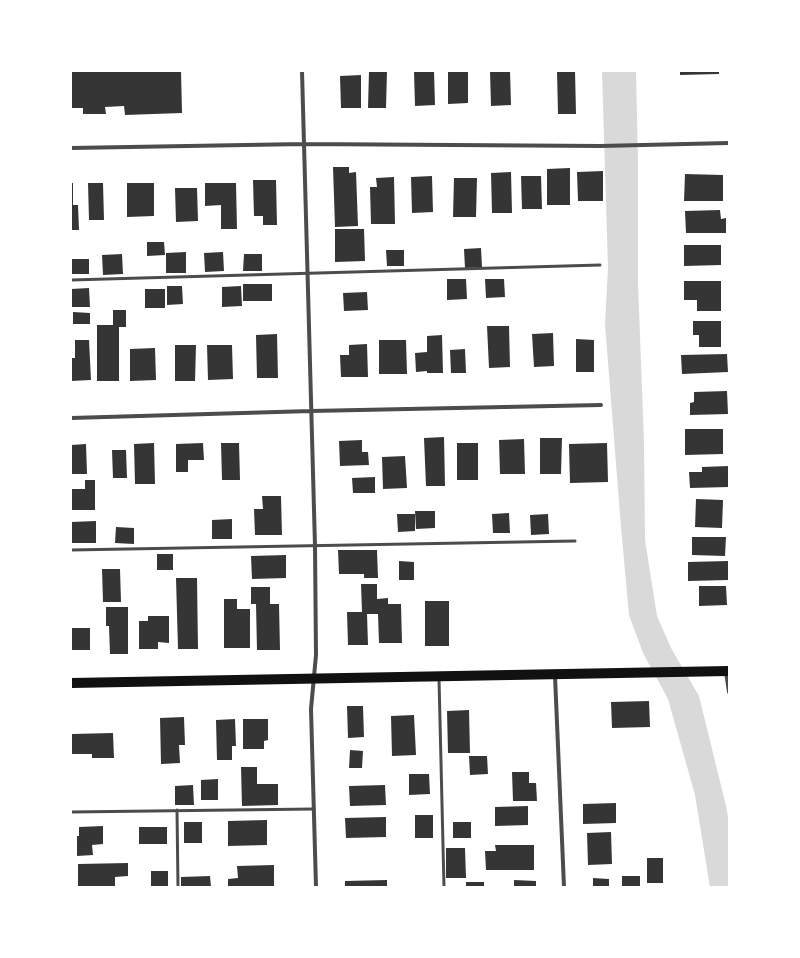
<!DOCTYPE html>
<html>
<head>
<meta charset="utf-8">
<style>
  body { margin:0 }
  #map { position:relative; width:800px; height:958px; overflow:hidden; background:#fff; font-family:"Source Sans 3",sans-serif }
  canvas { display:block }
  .frame { position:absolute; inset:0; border:72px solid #fff; pointer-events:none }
</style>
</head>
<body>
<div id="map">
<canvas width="800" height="958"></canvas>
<div class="frame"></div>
</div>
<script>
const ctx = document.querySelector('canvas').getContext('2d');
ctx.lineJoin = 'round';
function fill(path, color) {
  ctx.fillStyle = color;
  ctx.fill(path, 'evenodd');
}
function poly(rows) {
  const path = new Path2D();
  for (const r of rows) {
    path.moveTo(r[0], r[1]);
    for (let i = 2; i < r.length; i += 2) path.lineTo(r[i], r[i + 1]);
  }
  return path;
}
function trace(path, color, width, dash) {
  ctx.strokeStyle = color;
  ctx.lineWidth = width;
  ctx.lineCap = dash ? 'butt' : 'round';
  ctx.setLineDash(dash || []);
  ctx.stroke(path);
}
fill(poly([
  [602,71,636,71,638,164,638,283,644,442,645,540,657,616,671,648,699,696,726,806,729,822,729,887,710,887,695,795,668,699,643,653,629,615,621,527,605,324,608,268]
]), '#d9d9d9');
fill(poly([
  [71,71,181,71,182,113,125,115,124,106,105,107,106,114,83,114,83,108,71,108],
  [369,71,387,71,386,108,368,108],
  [414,71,434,71,435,105,415,106],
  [448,71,468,71,468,103,448,104],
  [490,71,510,71,511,105,491,106],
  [557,71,575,71,576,114,558,114],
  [680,71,719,71,719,74,680,75],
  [361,75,361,108,341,108,340,76],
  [333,167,349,167,349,173,356,172,358,226,335,227],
  [570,168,570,205,547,205,547,169],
  [603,171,603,201,578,201,577,172],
  [511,172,512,213,492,213,491,173],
  [685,174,723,175,723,201,684,201],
  [432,176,433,212,412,213,411,177],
  [521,176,541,176,542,209,522,209],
  [394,177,395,224,371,224,370,187,377,187,376,178],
  [454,178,477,178,476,217,453,217],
  [253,180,276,180,277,225,263,225,263,216,254,216],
  [71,183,73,183,73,205,78,205,79,230,71,230],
  [88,183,103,183,104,220,89,220],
  [127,183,154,183,154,216,127,217],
  [205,183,236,183,237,229,221,229,221,205,205,206],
  [175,188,197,188,198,221,176,222],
  [720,210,721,219,726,218,726,233,686,233,685,211],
  [335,229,364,229,365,261,335,262],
  [147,242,164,242,165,255,147,256],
  [684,245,721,245,721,265,684,266],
  [481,248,482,267,465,268,464,249],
  [386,250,404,250,404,266,387,266],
  [186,252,186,273,166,273,166,253],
  [223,252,224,271,205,272,204,253],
  [122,254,123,274,103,275,102,255],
  [244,254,262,254,262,271,243,271],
  [72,259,89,259,89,274,72,274],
  [447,279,466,279,467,299,447,300],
  [485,279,504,279,505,297,486,298],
  [684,281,721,281,721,311,697,311,697,300,684,300],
  [243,284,272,284,272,301,243,301],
  [167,286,182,286,183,304,167,305],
  [241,286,242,306,222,307,222,287],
  [89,288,90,307,71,307,71,289],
  [145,289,165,289,165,308,145,308],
  [367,292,368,310,344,311,343,293],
  [113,310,126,310,126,327,119,327,119,381,97,381,97,325,113,325],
  [73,312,90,313,90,324,73,324],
  [693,321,721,321,721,347,699,347,699,335,693,335],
  [487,326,509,326,510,367,489,368],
  [553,333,554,366,534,367,532,334],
  [277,334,278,378,257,378,256,335],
  [442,335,443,373,427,373,427,371,416,372,415,353,427,352,427,336],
  [576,339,594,340,594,372,576,372],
  [75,340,89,340,91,380,71,381,71,358,75,358],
  [379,340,406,340,407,374,379,374],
  [367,344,368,377,341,377,340,355,349,355,349,345],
  [175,345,196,345,195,381,175,381],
  [207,345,232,345,233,379,208,380],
  [155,348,156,380,130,381,130,349],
  [465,349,466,373,451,373,450,350],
  [727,354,728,372,682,374,681,355],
  [727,391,728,414,690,415,690,403,694,402,694,392],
  [685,429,723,429,723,454,685,455],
  [444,437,445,486,426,486,424,438],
  [540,438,562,438,561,474,540,474],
  [524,439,525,474,500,474,499,440],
  [362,440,362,452,368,452,369,465,340,466,339,441],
  [154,443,155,484,135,484,134,444],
  [203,443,204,460,188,460,188,472,176,472,176,444],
  [221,443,239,443,240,480,222,480],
  [457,443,478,443,478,480,457,480],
  [607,443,608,482,570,483,569,444],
  [86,444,87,474,71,474,71,445],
  [112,450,126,450,127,478,113,478],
  [405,456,407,488,383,489,382,457],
  [729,466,729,487,690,488,689,472,702,472,702,467],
  [375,477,375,493,353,493,352,478],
  [85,480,95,480,95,510,71,510,71,489,85,489],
  [262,496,281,496,282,535,255,535,254,509,263,509],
  [696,499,723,500,722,528,695,527],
  [415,511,435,511,435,528,416,529],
  [509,513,510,533,493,533,492,514],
  [397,514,415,514,415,531,398,532],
  [548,514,549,534,531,535,530,515],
  [232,519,232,539,212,539,212,520],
  [96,521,96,543,71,543,71,522],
  [116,527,134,528,134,544,115,543],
  [692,537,726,537,725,556,692,555],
  [338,550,377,550,378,578,364,578,364,574,339,574],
  [157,554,173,554,173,570,157,570],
  [286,555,286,578,252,579,251,556],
  [399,561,414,562,414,580,399,580],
  [728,561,729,580,688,581,688,562],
  [102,569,120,569,121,602,103,602],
  [176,578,197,578,198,649,178,649],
  [361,584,377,584,377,599,388,598,388,604,401,604,402,643,379,643,378,614,367,614,368,645,348,645,347,612,362,612],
  [699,586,726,586,727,605,699,606],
  [251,587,270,587,270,604,279,604,280,650,257,650,256,604,251,604],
  [224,599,237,599,237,609,250,609,250,648,224,648],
  [425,601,449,601,449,646,425,646],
  [106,607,128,607,128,654,110,654,109,626,106,626],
  [148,616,169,616,169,643,158,642,158,649,139,649,139,621,148,621],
  [71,628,90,628,90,650,71,650],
  [649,701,650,727,612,728,611,702],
  [347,706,363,706,364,737,348,738],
  [469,710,470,753,448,753,447,711],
  [414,715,416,755,392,756,391,716],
  [184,717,185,745,179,745,180,763,161,764,160,718],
  [235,719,236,746,232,746,232,760,217,760,216,720],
  [243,719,268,719,268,740,264,741,264,749,243,749],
  [113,733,114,758,92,758,92,754,72,754,72,734],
  [350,750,363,751,362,768,349,768],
  [469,756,487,756,488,774,470,775],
  [241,767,257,767,257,784,278,784,278,805,242,806],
  [512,772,529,772,529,783,536,783,537,801,513,801],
  [409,774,429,774,430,794,409,795],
  [218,779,218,800,201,800,201,780],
  [193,785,194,805,175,805,175,786],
  [385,785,386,805,350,806,349,786],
  [616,803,616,823,583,824,583,804],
  [528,806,528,825,495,826,495,807],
  [415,815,433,815,433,838,415,838],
  [386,817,386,837,346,838,345,818],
  [267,820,267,845,228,846,228,821],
  [184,822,202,822,202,843,184,843],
  [453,822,471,822,471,838,453,838],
  [103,826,103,844,92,845,93,855,77,856,77,836,79,836,79,827],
  [139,827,167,827,167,844,139,844],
  [611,832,612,864,588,865,587,833],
  [495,845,534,845,534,870,486,870,485,851,496,851],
  [446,848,465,848,466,878,446,878],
  [647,858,663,858,663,883,647,883],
  [128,863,128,876,115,877,115,886,78,887,78,864],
  [274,865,274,887,228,887,228,879,238,878,237,866],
  [151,871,168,871,168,887,151,887],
  [210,876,211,887,181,887,181,877],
  [622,876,640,876,640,887,622,887],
  [593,878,609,879,609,887,593,887],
  [387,880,387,887,345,887,345,881],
  [514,880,536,881,536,887,514,887],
  [466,882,484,882,484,887,466,887]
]), '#353535');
trace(poly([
  [71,280,600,265],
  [71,550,575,541],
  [439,679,444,887],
  [177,810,178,887],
  [71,812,314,809]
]), '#4c4c4c', 3);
trace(poly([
  [302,71,315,546,316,655,311,709,316,887],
  [71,148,304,144,600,146,729,143],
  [71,418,311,411,601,405],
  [726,672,729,692],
  [555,676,564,887]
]), '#4c4c4c', 4);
trace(poly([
  [71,683,729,671]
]), '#111', 10);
</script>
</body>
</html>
